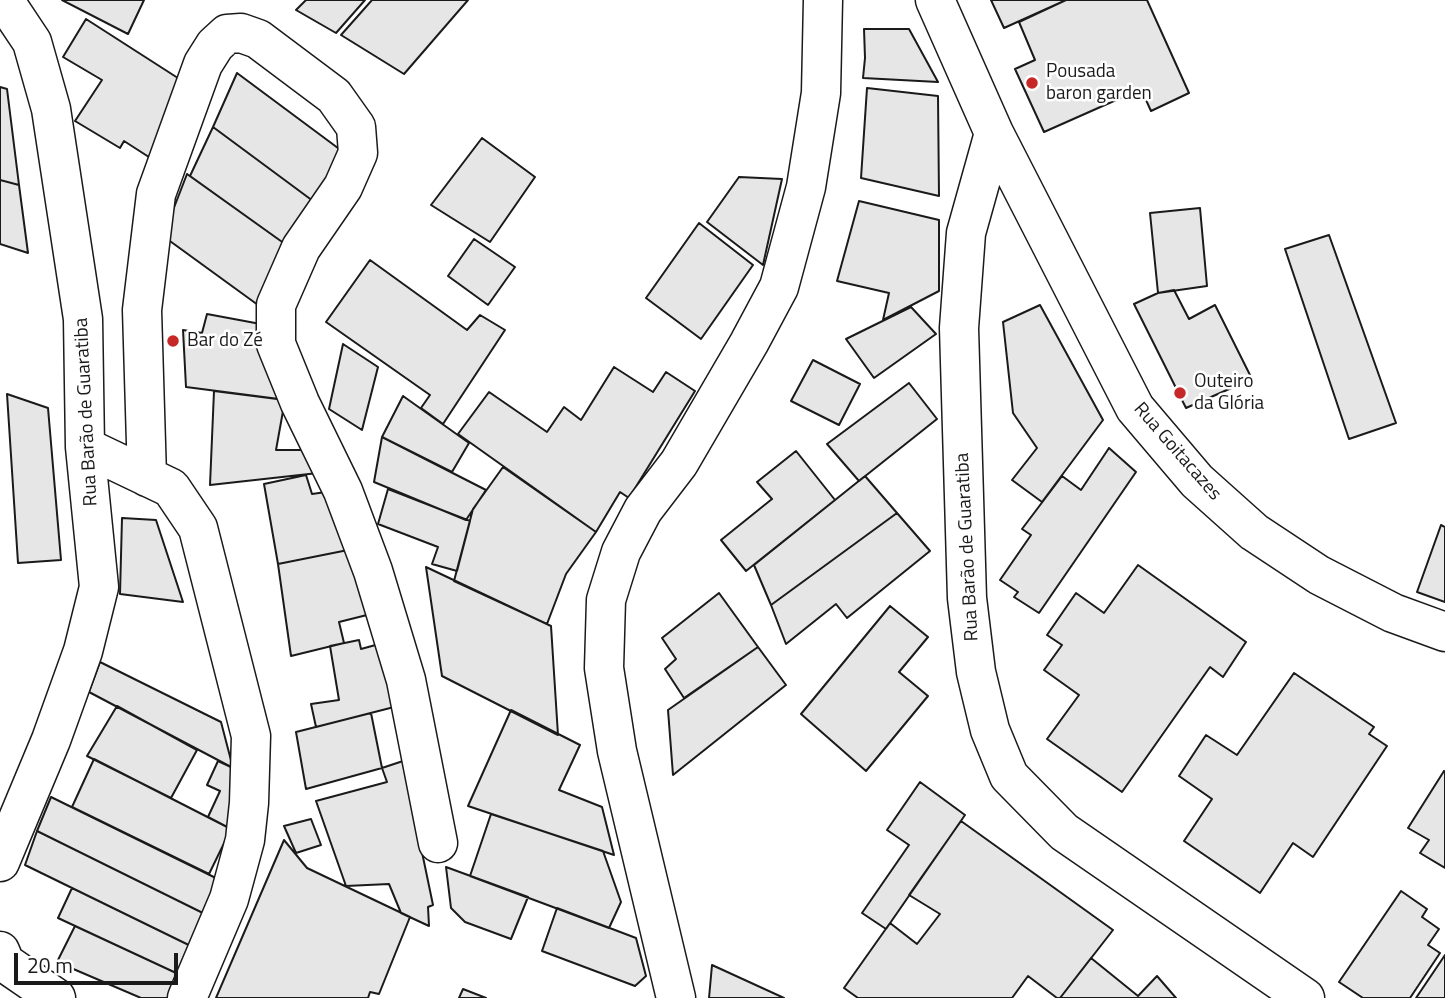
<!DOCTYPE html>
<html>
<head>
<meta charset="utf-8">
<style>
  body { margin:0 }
  #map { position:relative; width:1445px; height:998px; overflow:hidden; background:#fff; font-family:"Titillium Web",sans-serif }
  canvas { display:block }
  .scale { position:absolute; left:14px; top:953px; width:164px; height:32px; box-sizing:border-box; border:4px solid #1a1a1a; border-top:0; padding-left:9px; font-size:21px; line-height:24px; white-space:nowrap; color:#1a1a1a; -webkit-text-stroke:5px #fff; paint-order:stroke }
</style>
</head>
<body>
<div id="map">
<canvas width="1445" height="998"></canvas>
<div class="scale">20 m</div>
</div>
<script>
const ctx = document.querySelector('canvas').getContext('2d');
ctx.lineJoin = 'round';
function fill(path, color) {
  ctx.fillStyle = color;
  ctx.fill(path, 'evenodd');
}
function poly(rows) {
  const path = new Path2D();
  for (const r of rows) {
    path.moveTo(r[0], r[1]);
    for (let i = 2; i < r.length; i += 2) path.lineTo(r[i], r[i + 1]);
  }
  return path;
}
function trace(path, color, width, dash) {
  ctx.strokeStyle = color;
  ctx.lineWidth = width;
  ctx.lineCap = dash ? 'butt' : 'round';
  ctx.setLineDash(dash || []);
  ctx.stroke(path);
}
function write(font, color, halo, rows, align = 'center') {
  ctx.font = font + ' "Titillium Web",sans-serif';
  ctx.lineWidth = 5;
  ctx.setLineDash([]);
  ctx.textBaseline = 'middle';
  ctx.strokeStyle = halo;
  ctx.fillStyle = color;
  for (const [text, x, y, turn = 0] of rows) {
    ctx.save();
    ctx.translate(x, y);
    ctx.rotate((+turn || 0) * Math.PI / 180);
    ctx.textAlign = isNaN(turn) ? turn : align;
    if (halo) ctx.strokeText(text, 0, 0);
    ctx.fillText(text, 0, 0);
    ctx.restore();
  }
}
const building = poly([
  [62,0,144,0,128,34,62,0],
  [306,0,365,0,336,33,296,10,306,0],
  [372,0,468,0,404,74,341,35,372,0],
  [991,0,1066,0,1004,28,991,0],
  [1066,0,1147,0,1189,93,1151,111,1141,89,1044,132,1015,69,1035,60,1019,22,1066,0],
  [86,19,181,80,152,159,124,141,120,148,75,121,102,80,63,57,86,19],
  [864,29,909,29,938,82,863,78,865,58,864,29],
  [237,73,346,154,313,201,213,127,237,73],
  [0,87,7,89,19,185,0,180,0,87],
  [867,88,938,96,939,196,861,178,867,88],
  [213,127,313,201,285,244,190,176,213,127],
  [482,138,535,177,490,242,431,205,482,138],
  [187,174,285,244,269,313,163,236,187,174],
  [739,177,782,179,763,265,707,222,739,177],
  [0,180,19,185,28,253,0,244,0,180],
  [859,201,939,220,939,291,883,320,889,293,837,281,859,201],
  [1200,208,1207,286,1158,293,1150,213,1200,208],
  [699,223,753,265,701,339,646,298,699,223],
  [1329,235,1396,423,1349,439,1285,249,1329,235],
  [474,239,515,267,488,305,448,276,474,239],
  [370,260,467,330,480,315,505,330,443,424,421,408,430,395,326,322,370,260],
  [1174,290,1189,319,1215,305,1252,379,1186,408,1134,304,1158,293,1174,290],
  [1040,305,1103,420,1042,502,1012,480,1037,448,1013,413,1003,322,1040,305],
  [911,307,936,334,874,378,846,339,911,307],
  [207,314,266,325,279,399,186,387,183,330,202,333,207,314],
  [343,344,378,367,362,430,329,409,343,344],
  [813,360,860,384,839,425,791,401,813,360],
  [614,367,653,392,666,372,695,391,629,498,620,492,596,532,458,434,489,392,547,432,564,407,581,420,614,367],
  [909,383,937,419,859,481,827,444,909,383],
  [214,391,285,400,276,450,308,450,318,473,210,485,214,391],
  [7,394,48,408,61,560,18,563,7,394],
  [403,396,469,443,452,472,382,437,403,396],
  [382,437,486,490,466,520,374,482,382,437],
  [1109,448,1136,472,1039,613,1014,597,1018,592,1000,580,1031,535,1022,529,1062,476,1081,490,1109,448],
  [796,451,835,500,746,571,721,540,772,499,757,482,796,451],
  [503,467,596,532,566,574,547,624,454,581,473,509,503,467],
  [306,475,312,494,333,491,353,549,278,564,264,484,306,475],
  [865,476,897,513,771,605,754,565,865,476],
  [388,489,470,521,457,571,432,564,438,547,378,524,388,489],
  [897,513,930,551,847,618,836,604,786,644,771,605,897,513],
  [122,518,156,520,183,602,120,594,122,518],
  [1441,525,1445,527,1445,602,1417,592,1441,525],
  [353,549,375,613,339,622,344,643,291,656,278,564,353,549],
  [1138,565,1246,642,1223,677,1210,667,1122,792,1047,739,1079,695,1044,670,1062,645,1047,635,1076,593,1104,613,1138,565],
  [426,567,551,626,558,735,442,676,426,567],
  [719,593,758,647,684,698,665,669,676,659,662,638,719,593],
  [890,606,928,637,899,672,928,696,866,771,801,714,890,606],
  [359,640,361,649,390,641,398,706,316,727,311,704,339,700,330,646,359,640],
  [758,647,786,685,673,775,668,710,758,647],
  [100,662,221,722,233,768,89,692,100,662],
  [1294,673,1374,727,1369,734,1387,746,1313,857,1293,843,1260,893,1184,841,1212,799,1179,776,1206,735,1237,755,1294,673],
  [117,706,197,750,171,798,87,756,117,706],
  [511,710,580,745,559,790,602,807,614,855,468,806,511,710],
  [371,713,382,768,306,789,296,732,371,713],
  [94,759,231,829,209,874,72,807,94,759],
  [218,761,233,768,231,829,208,817,220,791,207,785,218,761],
  [403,761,433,905,428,907,429,926,401,913,389,884,346,886,316,801,387,782,382,768,403,761],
  [1444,771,1445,772,1445,868,1420,853,1429,840,1408,828,1444,771],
  [920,782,965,815,886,929,862,913,909,845,887,830,920,782],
  [51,797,226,883,213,918,37,831,51,797],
  [491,814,603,851,621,902,609,928,470,876,491,814],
  [311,819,321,845,296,853,284,826,311,819],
  [961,821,1113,930,1060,998,1057,998,1028,976,1012,998,858,998,844,988,890,923,917,944,940,914,909,895,961,821],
  [37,831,213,918,201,951,25,865,37,831],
  [284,840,307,868,410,917,379,994,370,992,368,998,216,998,284,840],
  [446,867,528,897,511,939,465,922,451,908,446,867],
  [72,888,201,951,189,979,58,918,72,888],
  [1401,891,1427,909,1422,917,1439,929,1428,945,1440,953,1410,998,1363,998,1339,982,1401,891],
  [557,908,636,938,646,976,635,986,542,951,557,908],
  [75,926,189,979,182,998,141,998,57,962,75,926],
  [1445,955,1445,998,1416,998,1445,955],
  [1091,958,1138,996,1157,976,1176,998,1060,998,1091,958],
  [712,965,784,998,709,998,712,965],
  [463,989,486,998,459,998,463,989]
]);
fill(building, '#e6e6e6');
trace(building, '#1a1a1a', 2);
const minor = poly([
  [935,0,994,133,966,233,959,328,967,598,976,672,990,730,1009,776,1064,832,1305,998],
  [994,133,1135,408,1197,481,1254,532,1319,575,1393,613,1445,632],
  [85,447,171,488,198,528,251,736,249,803,245,840,229,899,187,998],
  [147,477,142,310,156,194,203,64,215,45,227,34,241,33,258,39,334,96,356,127,358,153,343,187,301,248,276,305,276,344,300,403,343,491,373,571,406,680,438,843],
  [0,862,51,740,83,651,99,587,85,447,83,319,51,109,32,42,4,0],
  [0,951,5,963,56,998],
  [676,998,617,751,604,668,606,600,621,552,643,510,679,463,749,343,779,287,806,187,821,93,823,0]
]);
trace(minor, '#1a1a1a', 41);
trace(minor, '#fff', 38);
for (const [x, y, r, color] of [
  [1032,83,7,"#c62828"],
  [173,341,7,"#c62828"],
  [1180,393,7,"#c62828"]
]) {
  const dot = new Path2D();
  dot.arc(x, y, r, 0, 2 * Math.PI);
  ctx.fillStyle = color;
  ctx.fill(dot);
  trace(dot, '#fff', 2.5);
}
write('19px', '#1a1a1a', '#fff', [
  ["Pousada",1046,72],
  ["baron garden",1046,94],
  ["Bar do Zé",187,341],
  ["Outeiro",1194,382],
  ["da Glória",1194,404]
], 'left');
write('19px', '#1a1a1a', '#fff', [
  ["Rua Barão de Guaratiba",87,412,-93],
  ["Rua Goitacazes",1177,452,49],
  ["Rua Barão de Guaratiba",968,547,-93]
]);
</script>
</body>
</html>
